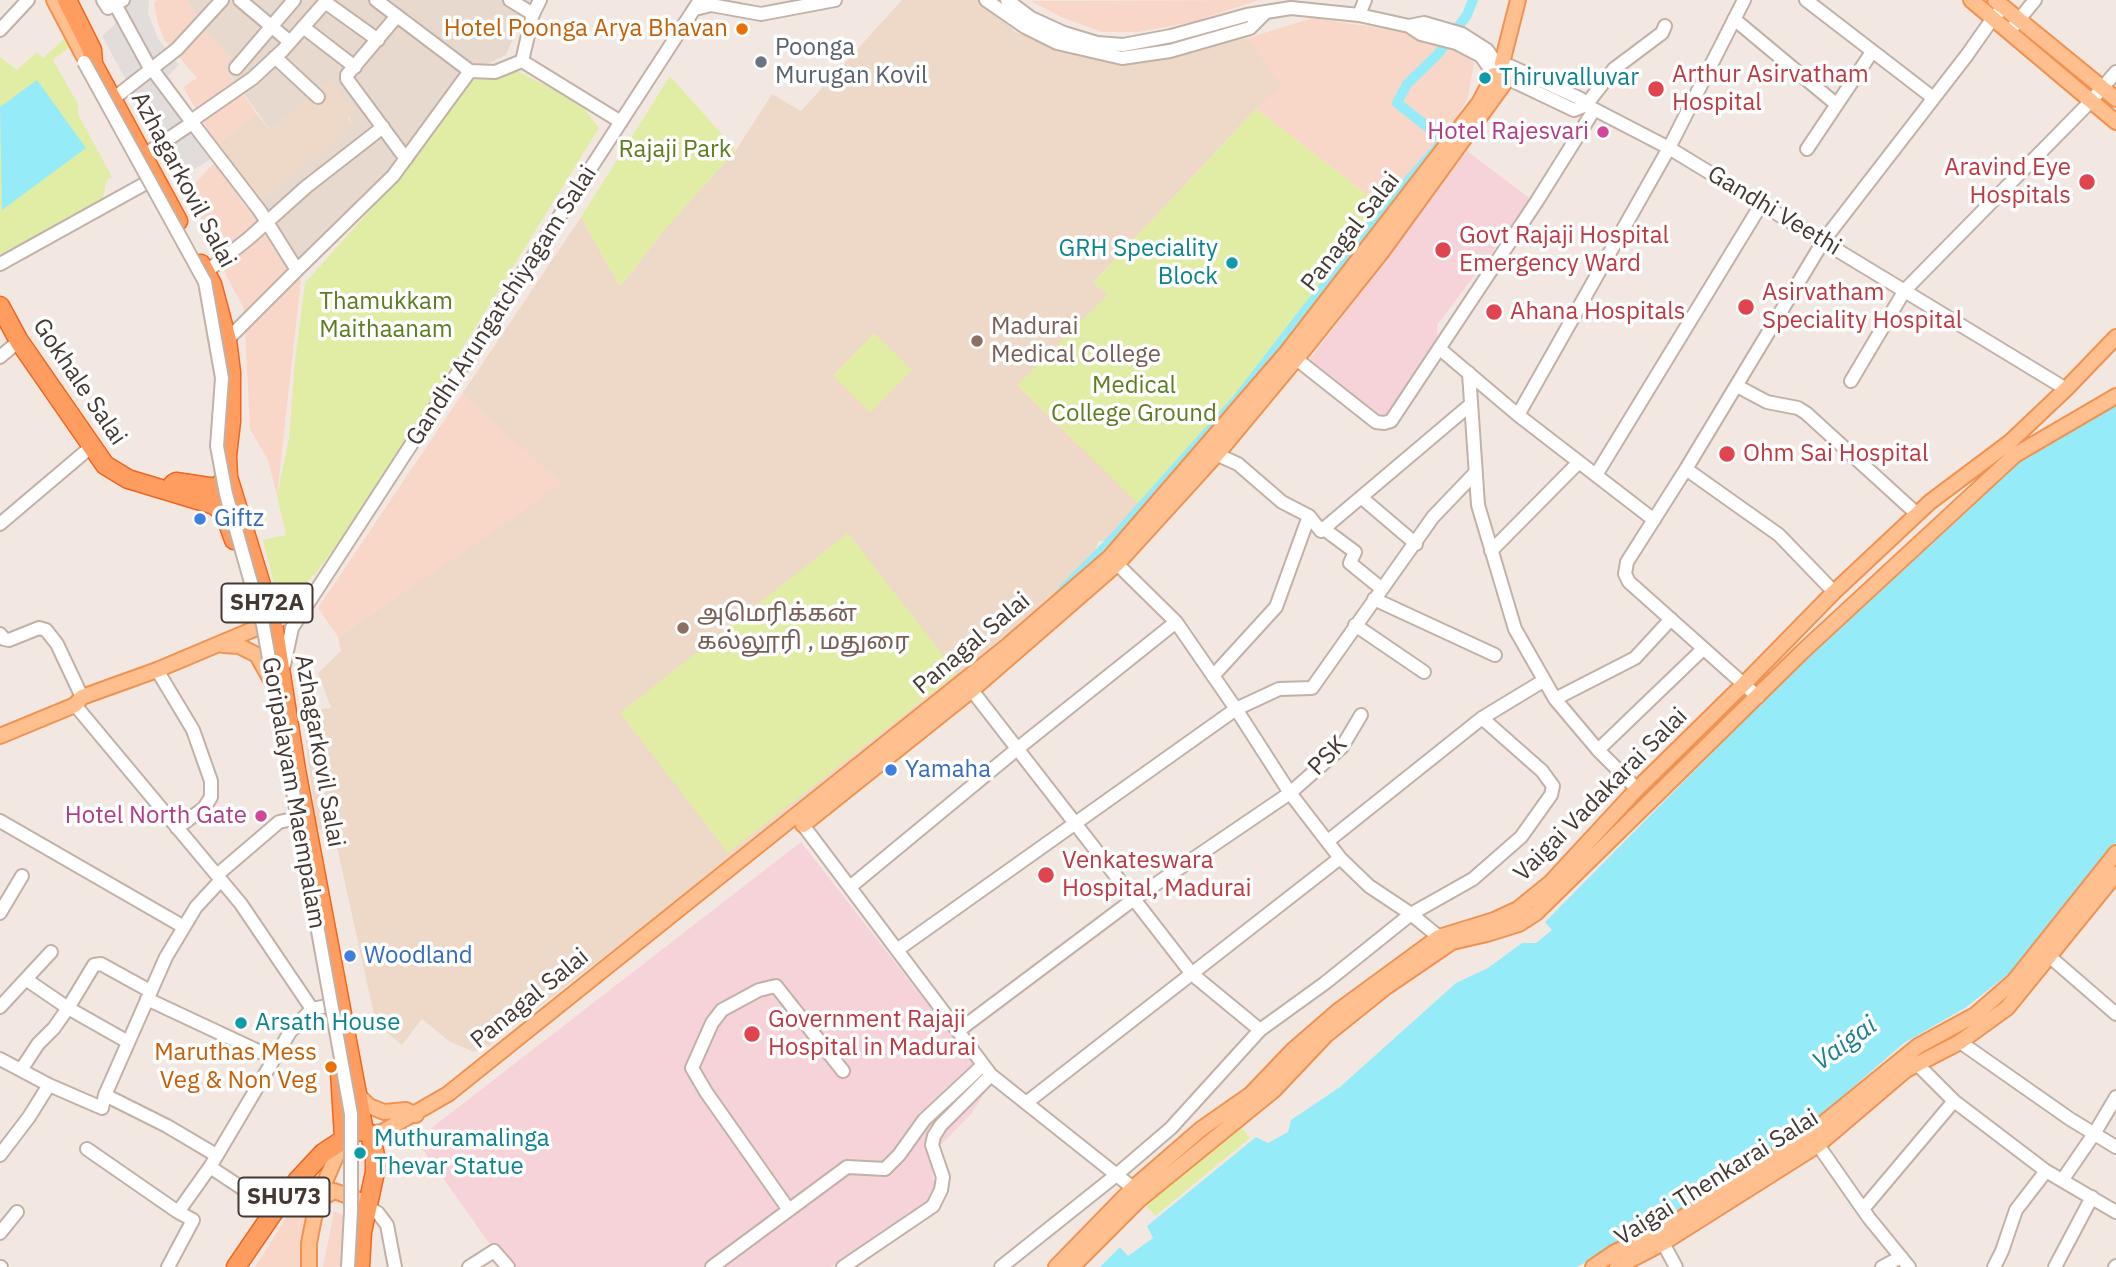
<!DOCTYPE html>
<html>
<head>
<meta charset="utf-8">
<style>
  body { margin:0 }
  canvas { display:block; background:#f3e8e1 }
</style>
</head>
<body>
<canvas width="2116" height="1267"></canvas>
<script>
const ctx = document.querySelector('canvas').getContext('2d');
ctx.lineJoin = 'round';
function fill(path, color) {
  ctx.fillStyle = color;
  ctx.fill(path, 'evenodd');
}
function poly(rows) {
  const path = new Path2D();
  for (const r of rows) {
    path.moveTo(r[0], r[1]);
    for (let i = 2; i < r.length; i += 2) path.lineTo(r[i], r[i + 1]);
  }
  return path;
}
function trace(path, color, width, dash) {
  ctx.strokeStyle = color;
  ctx.lineWidth = width;
  ctx.lineCap = dash ? 'butt' : 'round';
  ctx.setLineDash(dash || []);
  ctx.stroke(path);
}
function write(font, color, halo, rows, align = 'center') {
  ctx.font = font + ' "IBM Plex Sans","Noto Sans Tamil",sans-serif';
  ctx.lineWidth = 7;
  ctx.setLineDash([]);
  ctx.textBaseline = 'middle';
  ctx.strokeStyle = halo;
  ctx.fillStyle = color;
  for (const [text, x, y, turn = 0] of rows) {
    ctx.save();
    ctx.translate(x, y);
    ctx.rotate((+turn || 0) * Math.PI / 180);
    ctx.textAlign = isNaN(turn) ? turn : align;
    if (halo) ctx.strokeText(text, 0, 0);
    ctx.fillText(text, 0, 0);
    ctx.restore();
  }
}
fill(poly([
  [187,0,530,0,506,55,483,66,467,63,390,174,290,271,247,208,261,200,353,125,331,81,270,130,224,66,231,57,206,32]
]), '#e8d9cf');
fill(poly([
  [157,0,187,0,206,32,231,57,224,66,256,113,217,145,183,87,197,78,165,41,158,24,154,3],
  [1259,0,1192,22,1139,32,1102,32,1061,17,1031,1],
  [1312,18,1409,32,1456,46,1474,63,1468,97,1452,127,1382,206,1256,109,1280,86,1248,38],
  [215,162,286,266,301,280,277,496,268,460,250,429,244,309,184,195],
  [462,394,563,484,338,637,318,608],
  [298,1205,307,1208,307,1267,255,1267,288,1215],
  [334,1211,352,1219,346,1267,323,1267]
]), '#f8d7c9');
fill(poly([
  [902,0,979,0,1016,32,1054,50,1121,64,1151,60,1248,38,1281,86,1256,109,1093,283,1239,389,1139,505,1107,540,1098,542,1095,551,1050,600,723,865,488,1046,474,1052,450,1042,422,1019,402,1045,376,1024,333,829,320,830,316,826,302,711,331,708,318,673,341,651,338,637,562,484,462,394,581,217,620,287,664,230,736,150,772,94,801,111],
  [331,81,356,112,348,118,354,126,261,200,217,145,256,113,270,130]
]), '#eed9c9');
fill(poly([
  [1467,151,1528,197,1529,203,1437,325,1438,349,1384,417,1307,363],
  [801,842,990,1084,972,1113,930,1156,937,1206,831,1267,506,1267,416,1140]
]), '#f6d3d8');
fill(poly([
  [65,38,70,47,53,60,78,104,78,114,112,177,106,181,103,200,0,254,0,57,17,70,37,52,43,58],
  [517,71,579,102,599,128,358,517,315,574,280,608,263,540,286,535,277,496,289,439,295,361,305,283,386,192,473,76,497,78],
  [670,76,736,150,664,230,620,287,581,217],
  [1256,109,1382,206,1239,389,1139,505,1017,385,1108,294,1093,283],
  [874,333,912,370,870,413,833,376],
  [848,533,957,673,728,853,620,713],
  [1240,1126,1250,1138,1155,1216,1145,1204]
]), '#e1eda5');
fill(poly([
  [114,0,149,0,148,13,158,39,179,65,168,76,220,154,179,178,102,36,118,21]
]), '#e2dddb');
fill(poly([
  [37,80,86,148,2,210,0,107],
  [2116,401,2116,842,2011,972,1965,1008,1904,1043,1808,1126,1740,1174,1577,1267,1100,1267,1120,1247,1128,1256,1153,1238,1147,1226,1256,1137,1268,1143,1288,1132,1291,1120,1340,1087,1456,983,1488,968,1522,943,1536,943,1552,930,1545,922,1862,601,1992,483,2033,450]
]), '#95ecf8');
trace(poly([
  [1062,591,1111,541,1238,398,1387,205,1444,140,1397,103,1407,84,1438,54,1467,15,1473,0]
]), '#95ecf8', 10);
const minor = poly([
  [103,0,108,8,123,0],
  [240,0,290,42],
  [376,0,470,71,495,72,522,61],
  [510,0,533,14,522,61,621,122],
  [986,0,1025,27,1057,43,1122,58,1170,51,1250,28,1264,14],
  [1007,0,1031,18,1064,33,1097,43,1123,45,1171,36,1247,15,1291,8,1359,15,1409,26,1421,34,1456,43,1481,56,1493,73],
  [1806,0,1932,97],
  [325,2,378,40],
  [115,4,151,70],
  [695,9,711,5,761,14,835,0],
  [533,14,540,0],
  [1359,15,1365,0],
  [397,16,347,75,347,79,406,159],
  [1734,19,1836,104],
  [1409,26,1424,23,1462,34,1487,50,1497,64],
  [303,27,355,67],
  [2013,27,2035,0],
  [0,30,28,0],
  [275,57,318,97],
  [1510,66,1581,99,1586,105,1669,148,2066,389],
  [236,68,294,0],
  [152,69,191,121],
  [1509,79,1574,110,1586,105],
  [113,99,177,49,222,0],
  [1586,105,1614,69,1662,33,1665,26],
  [1807,149,1872,52],
  [143,156,192,123],
  [0,264,155,178],
  [297,270,393,176,470,71],
  [206,272,248,239,306,187,383,127],
  [227,340,297,270,260,211,191,121,253,78,283,50,327,0],
  [1440,349,1518,415,1654,520],
  [1290,354,1376,422,1384,423,1391,421,1537,201,1594,110],
  [0,357,19,341],
  [1469,373,1478,505,1515,629,1555,699,1598,750,1637,789],
  [1851,381,1905,290,2090,102,2116,72],
  [1737,386,1767,402,1798,408,1806,413,1917,514],
  [1518,415,1669,148,1744,0],
  [1209,451,1238,464,1282,502,1309,516,1321,531,1470,405],
  [1686,469,1779,535,1834,592],
  [1596,475,1762,203],
  [1362,498,1416,544],
  [0,524,92,446],
  [1324,529,1355,552,1350,563,1382,589],
  [1491,551,1579,462],
  [1110,557,1176,622,1236,709,1290,793,1340,858,1369,886,1411,914,1439,937],
  [1374,599,1495,655],
  [273,624,306,604],
  [1355,625,1424,672],
  [0,634,4,639,9,640,39,628,46,630,57,644,82,697],
  [284,665,292,628,700,0],
  [157,670,193,730,211,781,211,797,204,808,177,828],
  [1213,676,1276,607,1309,516],
  [967,684,1192,974,1260,1030],
  [1758,697,1629,582,1625,574,1627,562,1686,469,1824,240,1967,55,1993,18,2004,7],
  [1555,699,1635,658,1671,619],
  [75,705,241,904,312,1009],
  [1598,750,1703,649],
  [0,821,184,927],
  [803,825,991,1075,1133,1188,1138,1196],
  [1328,841,1482,718,1543,681],
  [217,875,279,822,293,819],
  [850,887,1017,749,1176,622],
  [0,913,22,876],
  [897,950,1236,709,1279,689,1312,688,1433,517,1476,472],
  [2049,956,2116,1014],
  [27,980,68,1008,128,1042],
  [147,999,273,1058],
  [0,1007,51,952],
  [958,1031,1134,899,1290,793,1342,747,1361,715],
  [1960,1042,2070,1119,2116,1147],
  [0,1059,49,1085,102,1108,105,1095,166,957,196,907,221,880],
  [1917,1064,1954,1101,2046,1171,2116,1212],
  [21,1070,38,1044,54,1028,68,1008,94,965,101,964,150,991],
  [105,1095,167,1126,216,1155],
  [1026,1103,1340,858],
  [1818,1145,1869,1218,1909,1267],
  [87,1149,178,1212],
  [0,1155,29,1117,49,1085],
  [210,1167,275,1210],
  [2063,1179,2094,1134,2116,1097],
  [1863,1209,1954,1101],
  [789,1210,706,1092,692,1068,712,1023,722,1010,759,990,776,986,843,1071],
  [365,1212,368,1207,378,1213,387,1225,395,1267],
  [0,1233,17,1212],
  [1663,1243,1676,1267],
  [0,1267,1,1267],
  [168,1267,193,1220,178,1212,210,1167,290,1032,312,1009,327,1006],
  [469,1267,494,1251,508,1267],
  [712,1267,847,1167,885,1169,899,1155,924,1120,983,1065],
  [843,1267,933,1206,941,1190,943,1177,932,1145,934,1136,941,1125,991,1075],
  [1001,1267,1115,1176,1171,1128,1260,1030,1325,983,1411,914,1473,879,1521,837,1551,795,1553,786,1542,771,1482,718],
  [1882,1267,1901,1257],
  [1994,1267,2002,1251,2016,1210,2046,1171],
  [2055,1267,2092,1197],
  [2115,1267,2116,1266]
]);
const major = poly([
  [54,0,83,55,93,64],
  [1971,0,2116,122],
  [1995,0,2116,99],
  [1502,63,1518,0],
  [223,645,239,646,257,655,271,680],
  [0,736,75,705,82,697,157,670,259,627],
  [803,825,972,690,1117,564,1218,453,1306,347,1381,253,1506,81],
  [357,1094,369,1106,384,1112,406,1110,416,1115],
  [370,1134,382,1132,448,1094,1006,647,1110,557,1287,352,1479,103,1494,75],
  [319,1200,334,1191,357,1199,368,1207],
  [309,1267,309,1243,315,1213,321,1191,344,1138],
  [1056,1267,1133,1188,1201,1129,1251,1094,1293,1050,1338,1011,1439,937,1494,920,1518,909,1550,883,1637,789,1744,684,1834,592,1930,502,2010,442,2066,389,2116,337],
  [1072,1267,1140,1199,1274,1090,1326,1035,1386,987,1452,942,1487,934,1519,924,1536,913,1802,652,2015,455,2116,396],
  [1593,1267,1615,1252,1665,1229,1815,1130,1918,1046,1975,1015,2014,981,2116,853],
  [1617,1267,1663,1243,1818,1145,1906,1070,1960,1042,2007,1008,2116,874]
]);
const highway = poly([
  [67,0,92,50,93,64,178,221],
  [201,264,212,284,227,340,231,372,231,421,227,456,228,477,273,624,296,770,364,1131],
  [0,306,19,341,105,465,128,479,214,505,222,511,228,523,234,540],
  [173,484,176,482,216,488,228,477],
  [340,1072,344,1138],
  [236,1267,275,1210,297,1181,323,1153,355,1132,364,1131,370,1134,375,1155,375,1172,362,1232,360,1267]
]);
trace(minor, '#c2b1a6', 16);
trace(major, '#f09352', 18);
trace(highway, '#ee6720', 21);
trace(minor, '#fff', 12);
trace(major, '#ffbf8e', 14);
trace(highway, '#ff9d60', 18);
const minorBridge = poly([
  [84,62,205,282,222,378,217,446,226,494,263,625,351,1114,351,1211,348,1267]
]);
trace(minorBridge, '#c2b1a6', 16, []);
trace(minorBridge, '#fff', 12);
for (const [x, y, r, color] of [
  [742,29,7,"#e8710a"],
  [761,62,7,"#6b7280"],
  [1485,78,7,"#0f9aa8"],
  [1656,89,9,"#e0444e"],
  [1603,132,7,"#d1479c"],
  [2087,182,9,"#e0444e"],
  [1443,250,9,"#e0444e"],
  [1232,263,7,"#0f9aa8"],
  [1746,307,9,"#e0444e"],
  [1494,312,9,"#e0444e"],
  [977,341,7,"#8d6e63"],
  [1727,454,9,"#e0444e"],
  [200,519,7,"#3f7fe0"],
  [683,628,7,"#8d6e63"],
  [891,770,7,"#3f7fe0"],
  [261,816,7,"#d1479c"],
  [1046,875,9,"#e0444e"],
  [350,956,7,"#3f7fe0"],
  [241,1023,7,"#0f9aa8"],
  [752,1034,9,"#e0444e"],
  [331,1067,7,"#e8710a"],
  [360,1153,7,"#0f9aa8"]
]) {
  const dot = new Path2D();
  dot.arc(x, y, r, 0, 2 * Math.PI);
  ctx.fillStyle = color;
  ctx.fill(dot);
  trace(dot, '#fff', 2.5);
}
for (const [x, y, w] of [
  [267,603,91],
  [284,1197,91]
]) {
  const box = new Path2D();
  box.roundRect(x - w / 2, y - 19.5, w, 39, 5);
  ctx.fillStyle = '#fff';
  ctx.fill(box);
  trace(box, '#453832', 2);
}
write('bold 23px', '#453832', null, [
  ["SH72A",267,603],
  ["SHU73",284,1197]
]);
write('24px', '#c56008', '#fff', [
  ["Hotel Poonga Arya Bhavan",728,29],
  ["Maruthas Mess",317,1053],
  ["Veg & Non Veg",317,1081]
], 'right');
write('24px', '#5b616d', '#fff', [
  ["Poonga",775,48],
  ["Murugan Kovil",775,76]
], 'left');
write('24px', '#be3a42', '#fff', [
  ["Arthur Asirvatham",1672,75],
  ["Hospital",1672,103],
  ["Aravind Eye",2071,168,"right"],
  ["Hospitals",2071,196,"right"],
  ["Govt Rajaji Hospital",1459,236],
  ["Emergency Ward",1459,264],
  ["Asirvatham",1762,293],
  ["Speciality Hospital",1762,321],
  ["Ahana Hospitals",1510,312],
  ["Ohm Sai Hospital",1743,454],
  ["Venkateswara",1062,861],
  ["Hospital, Madurai",1062,889],
  ["Government Rajaji",768,1020],
  ["Hospital in Madurai",768,1048]
], 'left');
write('24px', '#0d838f', '#fff', [
  ["Thiruvalluvar",1499,78],
  ["GRH Speciality",1218,249,"right"],
  ["Block",1218,277,"right"],
  ["Arsath House",255,1023],
  ["Muthuramalinga",374,1139],
  ["Thevar Statue",374,1167]
], 'left');
write('24px', '#b23c85', '#fff', [
  ["Hotel Rajesvari",1589,132],
  ["Hotel North Gate",247,816]
], 'right');
write('24px', '#5d7c1f', '#fff', [
  ["Rajaji Park",675,150],
  ["Thamukkam",386,302],
  ["Maithaanam",386,330],
  ["Medical",1134,386],
  ["College Ground",1134,414]
]);
write('24px', '#453832', '#fff', [
  ["Azhagarkovil Salai",183,180,62],
  ["Gandhi Veethi",1774,211,31],
  ["Panagal Salai",1351,232,-52],
  ["Gandhi Arungatchiyagam Salai",502,306,-57],
  ["Gokhale Salai",79,382,56],
  ["Panagal Salai",972,644,-40],
  ["Azhagarkovil Salai",319,751,80],
  ["PSK",1328,756,-46],
  ["Goripalayam Maempalam",293,793,80],
  ["Vaigai Vadakarai Salai",1601,795,-45],
  ["Panagal Salai",530,999,-39],
  ["Vaigai Thenkarai Salai",1717,1178,-32]
]);
write('24px', '#785e54', '#fff', [
  ["Madurai",991,327],
  ["Medical College",991,355],
  ["அமெரிக்கன்",697,614],
  ["கல்லூரி , மதுரை",697,642]
], 'left');
write('24px', '#366cbe', '#fff', [
  ["Giftz",214,519],
  ["Yamaha",905,770],
  ["Woodland",364,956]
], 'left');
write('italic 26px', '#1c8190', '#fff', [
  ["Vaigai",1845,1044,-36]
]);
</script>
</body>
</html>
